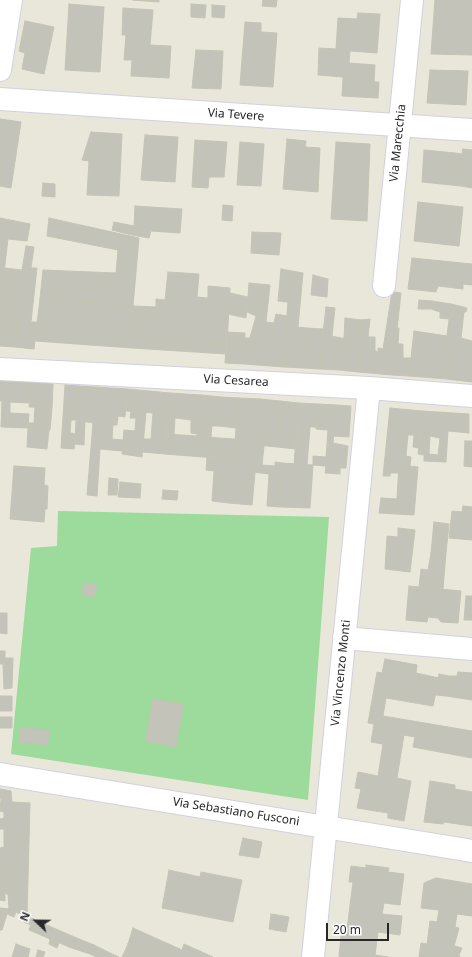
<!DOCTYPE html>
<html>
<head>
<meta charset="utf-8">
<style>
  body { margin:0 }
  #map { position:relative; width:472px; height:957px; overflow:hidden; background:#e9e7da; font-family:"Noto Sans",sans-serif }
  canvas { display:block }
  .north { position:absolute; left:16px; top:901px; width:40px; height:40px; -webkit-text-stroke:3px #fff; paint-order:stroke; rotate:292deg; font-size:11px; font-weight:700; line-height:16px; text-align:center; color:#282828 }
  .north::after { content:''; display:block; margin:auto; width:14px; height:18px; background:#282828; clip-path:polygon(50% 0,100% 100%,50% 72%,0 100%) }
  .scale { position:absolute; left:326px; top:923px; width:63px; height:18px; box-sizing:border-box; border:2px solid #282828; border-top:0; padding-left:5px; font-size:12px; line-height:14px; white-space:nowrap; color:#282828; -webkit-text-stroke:3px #fff; paint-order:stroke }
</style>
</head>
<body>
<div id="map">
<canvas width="472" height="957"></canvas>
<div class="north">N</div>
<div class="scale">20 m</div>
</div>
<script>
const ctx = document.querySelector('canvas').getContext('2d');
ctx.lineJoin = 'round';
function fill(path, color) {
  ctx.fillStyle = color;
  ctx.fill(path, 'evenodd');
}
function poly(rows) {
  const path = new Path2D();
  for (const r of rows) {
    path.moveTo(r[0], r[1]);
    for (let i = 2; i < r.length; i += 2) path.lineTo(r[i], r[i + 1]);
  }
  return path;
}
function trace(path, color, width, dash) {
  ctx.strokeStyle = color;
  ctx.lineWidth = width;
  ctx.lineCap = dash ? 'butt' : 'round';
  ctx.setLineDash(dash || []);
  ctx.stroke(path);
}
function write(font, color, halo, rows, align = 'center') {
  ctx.font = font + ' "Noto Sans",sans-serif';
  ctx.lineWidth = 4;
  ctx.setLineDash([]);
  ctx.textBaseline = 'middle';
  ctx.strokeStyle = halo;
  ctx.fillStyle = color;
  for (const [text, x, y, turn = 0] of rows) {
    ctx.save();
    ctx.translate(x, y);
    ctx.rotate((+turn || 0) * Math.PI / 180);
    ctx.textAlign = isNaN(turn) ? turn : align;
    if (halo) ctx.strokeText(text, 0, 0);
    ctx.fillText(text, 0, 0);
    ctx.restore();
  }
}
fill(poly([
  [58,511,329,517,308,800,11,754,31,548,57,546]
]), '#9cdb9b');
const building = poly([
  [133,0,159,0,159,2,133,0],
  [263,0,277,0,276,7,262,6,263,0],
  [435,0,472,0,472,55,431,54,435,0],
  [69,4,104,7,100,72,65,70,69,4],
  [191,4,206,5,205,18,191,17,191,4],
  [212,5,225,6,224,18,212,17,212,5],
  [123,8,153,10,150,45,171,46,169,78,131,76,132,60,124,60,126,35,122,35,123,8],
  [358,13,380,14,377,53,350,51,349,63,375,65,374,82,379,82,378,98,342,96,343,77,318,75,319,48,336,49,338,18,357,19,358,13],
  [25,21,54,27,44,74,22,69,25,53,19,51,25,21],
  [245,22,261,23,261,32,277,33,273,87,240,85,245,22],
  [196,50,223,51,221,89,192,88,196,50],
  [430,70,468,71,466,105,427,103,430,70],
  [0,119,21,122,11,188,0,186,0,119],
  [91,132,122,134,119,196,87,195,89,161,82,160,91,132],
  [145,135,178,137,175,182,141,180,145,135],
  [287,139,306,141,305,147,320,148,318,192,283,189,287,139],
  [195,140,227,142,224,177,209,177,208,188,192,187,195,140],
  [240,142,264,144,261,186,237,185,240,142],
  [336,142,370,144,367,221,331,219,336,142],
  [463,149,472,150,472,188,461,186,463,165,454,165,455,153,462,154,463,149],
  [424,150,455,153,454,165,463,165,461,186,422,182,424,150],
  [43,183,55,184,55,197,42,196,43,183],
  [418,202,463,207,459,246,414,241,418,202],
  [223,205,233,206,232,221,222,220,223,205],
  [135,206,182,209,180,233,151,231,149,238,132,235,134,226,135,206],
  [0,218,30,224,27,241,8,239,4,273,14,274,9,321,0,320,0,218],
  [49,218,139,238,133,306,40,299,43,270,116,273,118,250,47,236,49,218],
  [114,222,134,226,132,235,112,230,114,222],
  [252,232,281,233,279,255,251,253,252,232],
  [26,246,34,247,31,268,37,268,31,322,37,322,34,349,15,347,17,321,9,321,14,274,4,273,5,268,22,270,26,246],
  [412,258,472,264,472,285,463,284,463,289,438,286,436,292,408,289,412,258],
  [281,269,303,273,298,327,286,326,288,302,278,301,281,269],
  [168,272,199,274,197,297,208,298,208,286,230,288,227,345,132,339,133,306,156,307,156,299,165,300,168,272],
  [313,275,328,279,327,297,311,295,313,275],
  [249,283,270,285,266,322,274,323,276,314,287,316,284,367,244,364,245,338,250,338,256,316,247,312,249,283],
  [392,292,401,293,392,375,358,372,361,320,370,319,368,337,375,337,375,351,378,352,378,348,383,349,392,292],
  [230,293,248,297,246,318,228,314,230,293],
  [40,299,133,306,132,348,35,341,40,299],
  [419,300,432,301,431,309,418,309,419,300],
  [432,301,451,304,449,319,440,318,440,312,431,309,432,301],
  [451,304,467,308,466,312,464,312,461,338,472,341,472,382,446,379,449,352,445,351,451,304],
  [326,307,335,308,332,336,341,338,339,370,320,369,321,351,326,307],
  [345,318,361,320,358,372,339,370,341,338,344,338,345,318],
  [0,320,17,321,15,347,0,346,0,320],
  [286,326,307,328,303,368,284,367,286,326],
  [307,328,323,329,321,351,320,369,303,368,307,328],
  [397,328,399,328,398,344,403,344,403,358,411,358,409,376,392,375,397,328],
  [414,331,447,336,445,351,449,352,446,379,409,376,414,331],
  [227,332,245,333,244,364,225,363,227,332],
  [132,339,227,345,226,354,132,348,132,339],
  [0,380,5,381,4,401,0,401,0,380],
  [5,381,31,382,29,403,10,402,10,413,29,414,28,428,1,427,2,401,4,401,5,381],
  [31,382,53,384,52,408,29,407,31,382],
  [65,385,79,386,76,420,71,420,70,433,76,434,74,449,61,448,65,385],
  [79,386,127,389,125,417,118,416,117,425,113,425,112,439,123,440,122,451,100,449,97,496,87,495,93,423,76,420,79,386],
  [127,389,170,393,165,454,143,452,144,439,151,439,153,413,126,411,127,389],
  [170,393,201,395,197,434,191,433,191,420,175,418,174,435,166,434,170,393],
  [201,395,221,397,219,426,212,426,212,424,198,423,201,395],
  [221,397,239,398,236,428,219,426,221,397],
  [239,398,260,399,256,445,254,445,253,462,233,461,239,398],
  [260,399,280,401,277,447,256,445,260,399],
  [280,401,299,403,296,449,277,447,280,401],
  [299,403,318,404,316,427,310,427,307,465,294,464,299,403],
  [318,404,336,405,333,443,348,446,346,468,340,468,340,474,325,473,326,466,313,465,313,456,326,457,328,430,316,429,318,404],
  [336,405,351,406,349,437,333,436,336,405],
  [35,407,52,408,50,430,28,428,29,423,34,423,35,407],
  [390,408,422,411,419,448,413,447,414,435,408,435,405,466,391,465,390,476,383,476,390,408],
  [131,411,146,412,142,457,122,454,124,430,135,431,136,418,130,418,131,411],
  [422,411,469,414,469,433,448,431,446,462,424,461,424,455,418,454,422,411],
  [430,436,440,438,438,455,429,454,430,436],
  [76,420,85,421,84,445,75,444,76,420],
  [198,423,205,424,204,436,218,438,216,458,165,454,166,434,197,436,198,423],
  [205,424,212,424,211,437,204,436,205,424],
  [28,428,49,430,47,449,27,447,28,428],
  [218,438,235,439,233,459,216,458,218,438],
  [465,441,472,441,472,467,464,466,465,441],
  [254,445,264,446,262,465,275,466,275,462,282,463,280,507,267,506,269,474,253,472,254,445],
  [406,456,411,457,410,466,405,466,406,456],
  [207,458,233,459,229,503,212,501,214,471,206,470,207,458],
  [233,461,253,462,253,472,255,473,252,505,229,503,233,461],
  [282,463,313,465,310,508,280,507,282,463],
  [391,465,399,465,399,473,390,473,391,465],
  [399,465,418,467,414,515,396,514,399,465],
  [14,466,45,468,44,485,48,486,47,509,45,509,44,522,10,519,14,466],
  [109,478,118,479,117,495,108,495,109,478],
  [120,482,141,484,140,498,118,497,120,482],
  [163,490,178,491,177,500,162,499,163,490],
  [381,498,397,499,396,514,379,513,381,498],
  [463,506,472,507,472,540,449,538,452,511,462,512,463,506],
  [434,522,449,524,446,553,431,553,434,522],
  [398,528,415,530,410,572,385,569,387,536,398,537,398,528],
  [431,553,446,553,443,589,419,587,421,569,428,570,431,553],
  [84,583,97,585,94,597,82,594,84,583],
  [409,586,461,591,458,623,441,622,438,618,428,617,427,622,406,620,409,586],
  [466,596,472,596,472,620,464,620,466,596],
  [0,613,7,613,7,634,0,633,0,613],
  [0,651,5,651,5,658,13,658,12,688,4,689,3,664,0,664,0,651],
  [385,659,417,665,416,673,439,678,433,706,386,698,383,716,472,731,472,758,413,747,415,737,404,735,397,778,411,781,404,821,388,818,388,813,357,808,361,789,355,788,358,772,378,776,383,744,371,742,374,724,368,723,377,672,382,673,385,659],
  [458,672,472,673,472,700,446,696,449,676,457,676,458,672],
  [439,674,449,676,446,696,436,695,439,674],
  [0,696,12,696,12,711,0,711,0,696],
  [153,699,183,704,176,747,146,741,153,699],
  [0,717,12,717,12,728,0,728,0,717],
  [20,728,50,730,47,745,19,742,20,728],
  [430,781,455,785,455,789,472,792,472,826,444,822,443,824,424,822,430,781],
  [0,789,11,791,12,802,8,894,0,894,0,848,4,847,4,812,0,811,1,799,0,798,0,789],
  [12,802,30,803,27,917,9,909,8,894,12,802],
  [4,818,4,829,0,829,0,819,4,818],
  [243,838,262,842,259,858,239,855,243,838],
  [366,865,389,868,388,872,404,874,400,905,384,903,382,914,402,916,400,935,378,932,375,955,388,957,339,957,341,936,346,937,353,882,349,882,351,866,366,868,366,865],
  [169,870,200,877,201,872,242,880,233,922,162,908,169,870],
  [436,878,472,884,472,916,457,914,455,927,459,928,454,946,462,948,459,955,460,957,419,957,421,943,427,944,430,921,437,922,439,910,421,908,424,883,436,878],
  [0,894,5,895,5,901,0,900,0,894],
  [0,908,9,909,7,914,0,914,0,908],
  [9,909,16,912,14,917,7,914,9,909],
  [0,914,7,914,2,930,0,930,0,914],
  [271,914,289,917,286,932,269,929,271,914],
  [27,917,33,919,31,925,24,922,27,917],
  [33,919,72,936,69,947,29,930,33,919],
  [133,928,182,950,184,944,213,957,157,957,128,944,133,928],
  [72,936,94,945,90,954,69,947,72,936],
  [50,939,59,943,57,948,49,944,50,939],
  [16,944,24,947,21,957,12,957,16,944],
  [128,944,157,957,145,957,126,949,128,944],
  [94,945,110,953,119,957,96,957,90,954,94,945],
  [24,947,30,949,28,957,29,957,21,957,24,947],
  [126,949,145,957,122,957,126,949],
  [38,950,45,952,43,957,36,957,38,950]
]);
fill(building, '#c4c3ba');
trace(building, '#c4c3b4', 1);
const street = poly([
  [0,70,11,0],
  [0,99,472,130],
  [384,286,412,0],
  [344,638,472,649],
  [0,774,472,851],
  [313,957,369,388]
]);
const secondary = poly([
  [0,369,369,388,472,396]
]);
trace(street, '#d2d0df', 24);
trace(secondary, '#d2d0df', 24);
trace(street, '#fff', 22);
trace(secondary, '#fff', 22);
write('12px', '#282828', '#fff', [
  ["Via Tevere",236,115,4],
  ["Via Marecchia",398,143,-84],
  ["Via Cesarea",236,381,3],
  ["Via Vincenzo Monti",341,673,-84],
  ["Via Sebastiano Fusconi",236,812,9]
]);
</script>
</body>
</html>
